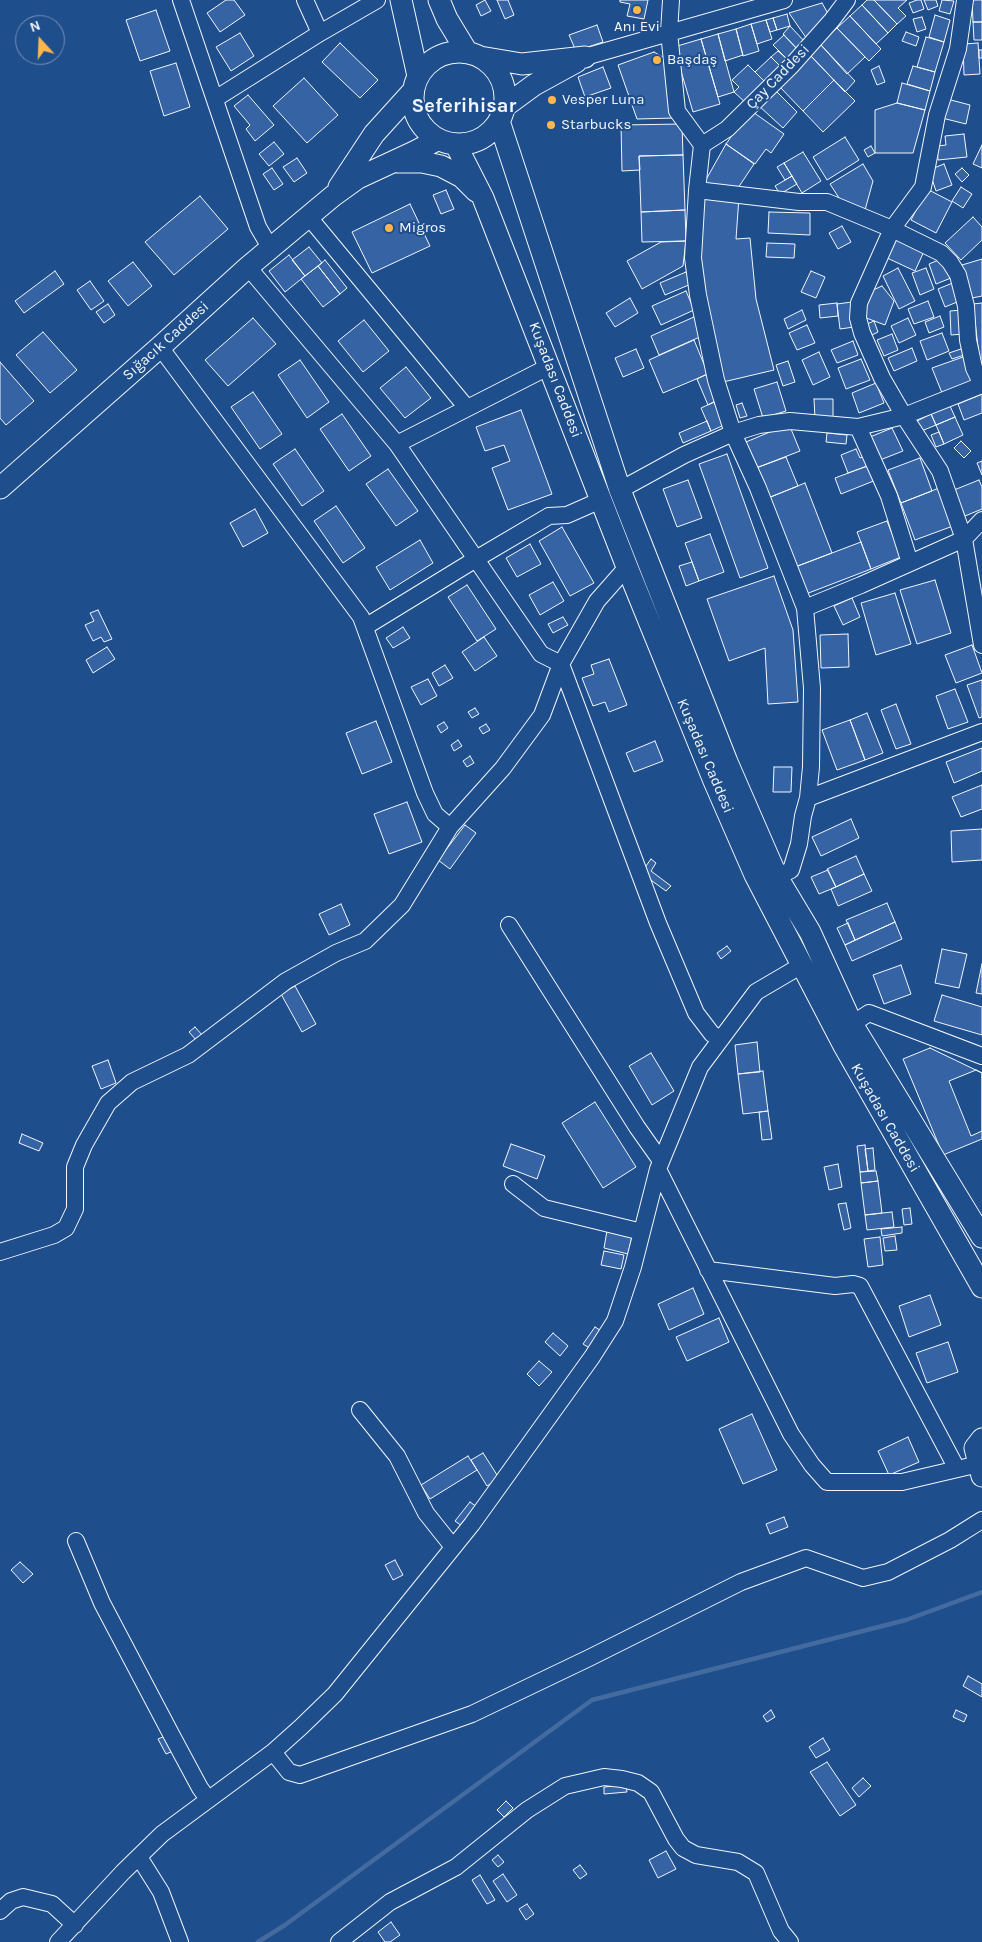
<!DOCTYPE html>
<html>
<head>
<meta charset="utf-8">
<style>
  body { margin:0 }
  #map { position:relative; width:982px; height:1942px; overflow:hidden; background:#1f4e8c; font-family:Karla,sans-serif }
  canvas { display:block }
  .north { position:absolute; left:15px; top:15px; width:50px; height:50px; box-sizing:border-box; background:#1f4e8c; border:1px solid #7391ba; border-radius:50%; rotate:340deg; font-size:14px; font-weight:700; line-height:20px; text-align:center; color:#f2f6ff }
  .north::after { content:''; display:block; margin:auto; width:18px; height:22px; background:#ffb74d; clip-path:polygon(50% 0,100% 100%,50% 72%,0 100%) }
</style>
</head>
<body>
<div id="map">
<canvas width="982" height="1942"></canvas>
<div class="north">N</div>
</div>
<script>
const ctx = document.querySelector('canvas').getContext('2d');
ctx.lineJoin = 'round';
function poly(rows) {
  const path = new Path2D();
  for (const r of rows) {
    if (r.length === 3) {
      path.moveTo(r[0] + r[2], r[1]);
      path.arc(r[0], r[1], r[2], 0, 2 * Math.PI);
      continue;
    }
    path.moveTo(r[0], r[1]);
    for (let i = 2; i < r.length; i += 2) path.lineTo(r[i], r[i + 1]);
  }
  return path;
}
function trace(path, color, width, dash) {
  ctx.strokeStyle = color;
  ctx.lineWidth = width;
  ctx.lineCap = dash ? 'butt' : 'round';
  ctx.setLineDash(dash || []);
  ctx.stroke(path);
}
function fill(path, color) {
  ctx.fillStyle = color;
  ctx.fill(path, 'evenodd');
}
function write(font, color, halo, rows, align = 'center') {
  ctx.font = font + ' Karla,sans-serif';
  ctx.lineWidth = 4;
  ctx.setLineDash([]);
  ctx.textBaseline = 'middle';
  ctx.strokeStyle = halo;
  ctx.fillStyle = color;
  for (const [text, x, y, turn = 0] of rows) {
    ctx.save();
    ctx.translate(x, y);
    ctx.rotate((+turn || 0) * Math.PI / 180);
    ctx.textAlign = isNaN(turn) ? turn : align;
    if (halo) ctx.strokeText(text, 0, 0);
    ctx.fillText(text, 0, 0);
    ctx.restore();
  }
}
trace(poly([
  [258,1942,285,1925,592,1700,906,1620,982,1592]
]), '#446ba0', 4.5);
const building = poly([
  [226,0,234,0,245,15,220,32,207,13,226,0],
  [485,0,491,11,481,16,476,5,485,0],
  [497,0,508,0,514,15,505,19,497,0],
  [620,0,648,0,644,19,627,16,630,4,620,2,620,0],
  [867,0,874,0,897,24,888,33,862,5,867,0],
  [874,0,907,0,898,8,906,16,897,24,874,0],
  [917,0,921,0,924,9,913,13,909,3,917,0],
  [924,0,936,0,938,6,928,10,924,0],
  [942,0,954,1,950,14,939,11,942,0],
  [972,0,982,0,982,22,973,22,972,0],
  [822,3,831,19,809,42,789,13,822,3],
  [862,5,888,33,876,44,850,16,862,5],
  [156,10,170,51,140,61,126,20,156,10],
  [787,14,790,26,777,30,773,18,787,14],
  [935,15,950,20,944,42,929,37,935,15],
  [850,16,881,49,869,61,837,28,850,16],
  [922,17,926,29,917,32,913,19,922,17],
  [773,18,777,30,770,32,766,20,773,18],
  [766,20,772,39,757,44,751,24,766,20],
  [973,22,982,22,982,40,974,40,973,22],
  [751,24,759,51,743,56,736,29,751,24],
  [597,25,603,42,576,51,569,35,597,25],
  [790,26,807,44,799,51,783,34,790,26],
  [837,28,865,57,847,74,820,44,837,28],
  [736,29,743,55,725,61,718,34,736,29],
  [906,32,919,37,916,46,902,41,906,32],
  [240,33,254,56,231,71,216,47,240,33],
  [718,34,734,92,718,97,701,39,718,34],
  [784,35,799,51,789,61,773,45,784,35],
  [926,37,944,42,935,72,917,67,926,37],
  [701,39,720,104,693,112,674,47,701,39],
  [340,43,378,80,360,98,322,62,340,43],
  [978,43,980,74,964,75,963,44,978,43],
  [820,44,855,81,845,92,809,54,820,44],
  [979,50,982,50,982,58,979,58,979,50],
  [778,51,789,61,782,68,771,57,778,51],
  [654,52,666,59,675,118,637,119,618,65,654,52],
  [809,54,834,80,803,111,778,85,809,54],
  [771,57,782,68,766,83,755,72,771,57],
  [176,63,190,107,164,116,150,71,176,63],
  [748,65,766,83,746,103,734,92,739,87,732,80,748,65],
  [879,66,885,82,877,85,871,70,879,66],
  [913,66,935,72,930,91,907,84,913,66],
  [603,67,611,88,585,97,578,77,603,67],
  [304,78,338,115,307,143,273,106,304,78],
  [834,80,855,101,823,132,803,111,834,80],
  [902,83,930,91,925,110,897,103,902,83],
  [773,88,797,112,783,128,758,105,773,88],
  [248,95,274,125,255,141,246,129,250,125,234,106,248,95],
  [947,99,970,105,966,124,942,118,947,99],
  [897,103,925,110,913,153,875,153,875,110,897,103],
  [750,110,784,134,771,153,766,149,755,164,726,144,750,110],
  [682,124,683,155,639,156,640,170,622,171,621,125,682,124],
  [964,134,967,157,938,160,937,146,946,145,945,136,964,134],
  [845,137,859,160,827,180,813,157,845,137],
  [274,142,284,154,269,166,259,154,274,142],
  [726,144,754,164,736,191,703,185,726,144],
  [982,145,982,168,973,164,982,145],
  [871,146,875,153,868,157,864,150,871,146],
  [803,152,821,181,802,193,784,163,803,152],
  [683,155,685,210,641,212,639,156,683,155],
  [297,158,307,173,294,182,283,167,297,158],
  [784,163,792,176,785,180,777,167,784,163],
  [863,164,873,181,865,210,841,201,830,184,863,164],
  [944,164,952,185,936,191,929,170,944,164],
  [272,168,283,184,274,190,263,174,272,168],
  [962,168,969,175,962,182,955,174,962,168],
  [792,176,797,184,780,194,775,186,792,176],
  [961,187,972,194,963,208,952,201,961,187],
  [927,189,952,202,936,233,911,220,927,189],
  [446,190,454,209,441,214,433,195,446,190],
  [200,196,228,229,174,275,145,242,200,196],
  [700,197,739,197,736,239,750,238,756,299,774,370,723,382,704,304,699,258,700,197],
  [410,204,430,246,372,273,352,232,410,204],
  [685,210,686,241,642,242,641,212,685,210],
  [769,212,810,213,810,235,768,233,769,212],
  [973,217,982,227,982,240,961,260,945,243,973,217],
  [842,226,851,242,838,249,829,233,842,226],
  [895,236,925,249,915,271,885,257,895,236],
  [686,241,683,266,642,289,627,261,661,242,686,241],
  [767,243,795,244,794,258,766,257,767,243],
  [309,247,322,263,305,276,292,260,309,247],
  [289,255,305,276,285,292,269,271,289,255],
  [943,258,951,278,936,284,929,264,943,258],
  [982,259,982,296,972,298,962,265,982,259],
  [325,260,347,288,340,294,318,266,325,260],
  [133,262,152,286,128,306,108,281,133,262],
  [318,266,340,294,323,307,301,279,318,266],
  [898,268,915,301,899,309,883,276,898,268],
  [926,268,934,289,920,295,912,273,926,268],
  [55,271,64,284,24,313,15,301,55,271],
  [811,271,825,277,816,298,801,292,811,271],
  [686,272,691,284,665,295,660,283,686,272],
  [90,281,104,301,91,310,77,290,90,281],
  [955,282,962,300,945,307,938,289,955,282],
  [882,286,894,301,885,325,861,316,871,291,882,286],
  [686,291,694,310,661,325,652,306,686,291],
  [630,298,638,313,615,327,606,313,630,298],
  [928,301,934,317,914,324,908,309,928,301],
  [852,302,854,327,840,329,837,304,852,302],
  [837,303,838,316,820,318,819,305,837,303],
  [982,303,982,364,980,364,973,304,982,303],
  [108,304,115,315,104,323,96,312,108,304],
  [802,310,806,320,788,329,784,319,802,310],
  [962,310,964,334,951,335,950,311,962,310],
  [940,316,944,327,929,333,925,322,940,316],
  [694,317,702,336,659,355,651,336,694,317],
  [253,318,276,344,228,386,205,360,253,318],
  [908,318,916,335,899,343,891,326,908,318],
  [364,320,389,351,363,372,338,341,364,320],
  [874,321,878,332,872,335,867,324,874,321],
  [807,325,815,343,797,350,789,333,807,325],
  [43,332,77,370,50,393,16,355,43,332],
  [942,333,949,351,927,360,920,341,942,333],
  [892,334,898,350,884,356,877,340,892,334],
  [694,340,708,374,663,393,649,360,694,340],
  [853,341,858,355,837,363,831,350,853,341],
  [912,348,917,361,894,371,888,358,912,348],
  [636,349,644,368,623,377,615,358,636,349],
  [961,349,964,355,952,359,949,353,961,349],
  [819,352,830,377,813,385,802,360,819,352],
  [963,357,972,381,942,393,932,368,963,357],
  [861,359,870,380,846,389,838,368,861,359],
  [300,360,329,402,307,418,278,375,300,360],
  [788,361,795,382,783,386,776,365,788,361],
  [0,362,34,401,6,425,0,418,0,362],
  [406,367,431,398,405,418,380,388,406,367],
  [707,374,718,400,708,405,697,379,707,374],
  [777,382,786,411,763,418,754,389,777,382],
  [876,383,884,403,859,413,852,393,876,383],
  [253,392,282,434,260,449,231,407,253,392],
  [982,394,982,413,964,420,958,404,982,394],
  [814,399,833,399,833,418,815,418,814,399],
  [714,402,724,425,711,431,701,408,714,402],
  [742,403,747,416,740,418,736,405,742,403],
  [950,406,955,417,936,425,931,414,950,406],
  [521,410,552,494,508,510,492,468,510,461,504,445,485,451,476,427,521,410],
  [342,414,371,456,349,471,320,429,342,414],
  [931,414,936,425,919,432,915,422,931,414],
  [955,417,963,435,944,444,936,425,955,417],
  [707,421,711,431,683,443,679,433,707,421],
  [789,424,800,451,756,468,746,442,789,424],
  [892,428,903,451,880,460,870,437,892,428],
  [939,432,944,444,936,447,931,435,939,432],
  [827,433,847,435,846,444,826,442,827,433],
  [961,441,971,451,964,458,954,448,961,441],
  [295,449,324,491,302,506,273,464,295,449],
  [856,449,860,458,867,455,870,465,848,473,841,455,856,449],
  [727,454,768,568,740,578,699,464,727,454],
  [786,457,798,486,768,498,756,468,786,457],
  [920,458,932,491,901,503,888,470,920,458],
  [982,461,982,475,977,463,982,461],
  [870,465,876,480,841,494,835,478,870,465],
  [388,469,418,511,396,526,366,484,388,469],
  [688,480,702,518,677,527,663,489,688,480],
  [979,480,982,487,982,509,965,516,954,490,979,480],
  [805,483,832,553,795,567,768,498,805,483],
  [939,488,953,526,915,540,901,503,939,488],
  [336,506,365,548,343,563,314,521,336,506],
  [255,509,268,533,243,547,230,523,255,509],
  [887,521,901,557,871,569,857,532,887,521],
  [562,527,594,583,570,596,539,541,562,527],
  [710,534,724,572,699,581,685,543,710,534],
  [420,540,433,563,390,590,376,567,420,540],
  [861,542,871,569,806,594,795,567,861,542],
  [530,544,541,564,517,577,506,558,530,544],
  [692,562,699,581,686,586,679,566,692,562],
  [774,576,793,630,798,702,768,704,765,648,729,661,707,599,774,576],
  [935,580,951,633,917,644,900,590,935,580],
  [553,582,564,601,540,615,529,595,553,582],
  [467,585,496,629,477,641,448,597,467,585],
  [895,593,911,644,876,655,861,603,895,593],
  [852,598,860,617,843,625,834,606,852,598],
  [98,610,112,639,104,642,101,637,93,641,85,625,94,621,90,613,98,610],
  [563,617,568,625,553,633,548,624,563,617],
  [403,627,410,638,393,648,386,638,403,627],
  [848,634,849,667,821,668,820,635,848,634],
  [484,637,497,656,475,671,462,652,484,637],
  [972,645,982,673,956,683,945,655,972,645],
  [107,647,115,659,93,673,86,660,107,647],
  [609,659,627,705,609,712,605,702,593,706,582,678,594,674,591,665,609,659],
  [445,665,453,678,439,686,432,673,445,665],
  [428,679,437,696,421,705,411,687,428,679],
  [982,680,982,717,979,718,967,685,982,680],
  [955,689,968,722,948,729,936,696,955,689],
  [896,704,911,744,896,749,881,710,896,704],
  [475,708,479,714,472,718,468,712,475,708],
  [867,713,883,753,865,760,850,720,867,713],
  [850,720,865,760,837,770,822,730,850,720],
  [376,721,392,762,362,774,346,733,376,721],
  [444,722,448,728,441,733,437,726,444,722],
  [486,724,490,730,483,734,479,728,486,724],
  [458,740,462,746,454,751,451,745,458,740],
  [655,741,663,761,634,772,626,753,655,741],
  [982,748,982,771,954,783,946,762,982,748],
  [470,756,474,763,467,767,463,761,470,756],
  [774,767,792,767,791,792,773,792,774,767],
  [982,785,982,809,961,817,952,797,982,785],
  [407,802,422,842,389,854,374,814,407,802],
  [851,819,859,838,821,856,812,837,851,819],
  [465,825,476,833,450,869,438,860,465,825],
  [982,829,982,860,952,862,951,831,982,829],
  [856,856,864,874,836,887,827,869,856,856],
  [651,859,656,863,651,871,671,886,666,891,641,873,651,859],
  [828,870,836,887,819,894,811,877,828,870],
  [864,874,872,891,838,906,831,889,864,874],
  [887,903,895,922,855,940,846,920,887,903],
  [341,904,350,925,329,935,319,914,341,904],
  [895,922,902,939,852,961,845,945,895,922],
  [848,923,855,940,845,945,837,928,848,923],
  [727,946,731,951,721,959,717,953,727,946],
  [942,949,967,954,959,988,935,983,942,949],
  [982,964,982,994,976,993,982,964],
  [901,965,911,994,884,1004,873,975,901,965],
  [295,986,316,1024,302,1032,281,994,295,986],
  [942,995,982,1007,982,1035,934,1021,942,995],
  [195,1027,203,1036,197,1041,189,1032,195,1027],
  [757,1042,760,1072,738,1074,735,1045,757,1042],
  [930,1048,982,1073,982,1139,943,1155,903,1059,930,1048],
  [651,1053,674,1091,652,1105,629,1066,651,1053],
  [108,1060,116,1083,101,1089,92,1066,108,1060],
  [976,1070,982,1073,982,1131,971,1136,949,1081,976,1070],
  [763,1071,768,1111,743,1114,738,1074,763,1071],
  [595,1102,636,1167,603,1188,562,1123,595,1102],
  [768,1111,772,1139,762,1140,759,1112,768,1111],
  [22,1134,43,1143,39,1151,19,1143,22,1134],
  [511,1144,545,1156,537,1179,503,1166,511,1144],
  [865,1145,868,1171,860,1172,857,1146,865,1145],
  [873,1148,875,1170,868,1171,865,1149,873,1148],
  [838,1164,842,1187,829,1190,824,1167,838,1164],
  [876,1171,878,1181,861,1183,860,1172,876,1171],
  [878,1181,882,1213,865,1215,861,1183,878,1181],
  [846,1203,851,1228,844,1230,838,1204,846,1203],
  [910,1208,912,1224,904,1225,902,1209,910,1208],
  [892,1212,894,1227,867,1230,865,1215,892,1212],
  [902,1227,902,1233,882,1236,881,1229,902,1227],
  [607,1231,632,1236,628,1254,604,1248,607,1231],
  [895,1236,897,1250,885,1251,883,1238,895,1236],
  [880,1237,883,1265,868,1267,864,1239,880,1237],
  [604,1251,624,1255,621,1269,601,1265,604,1251],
  [693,1288,704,1314,669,1330,658,1304,693,1288],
  [930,1295,941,1325,909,1337,899,1306,930,1295],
  [719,1318,729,1342,687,1361,676,1337,719,1318],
  [595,1327,603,1332,591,1349,583,1344,595,1327],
  [553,1333,568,1346,560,1356,545,1342,553,1333],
  [948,1342,958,1372,927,1383,916,1353,948,1342],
  [539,1361,552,1372,539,1386,527,1374,539,1361],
  [752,1414,777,1470,743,1484,719,1429,752,1414],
  [908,1437,919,1462,889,1475,878,1451,908,1437],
  [483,1453,499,1478,487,1486,471,1460,483,1453],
  [468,1456,477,1470,430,1499,421,1485,468,1456],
  [470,1502,477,1507,462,1526,455,1521,470,1502],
  [784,1517,788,1527,770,1534,766,1524,784,1517],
  [395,1560,403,1575,393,1580,385,1565,395,1560],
  [20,1562,33,1574,23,1583,11,1570,20,1562],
  [968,1676,982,1684,982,1697,963,1686,968,1676],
  [771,1710,775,1717,767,1722,763,1716,771,1710],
  [956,1710,967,1715,964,1722,953,1717,956,1710],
  [165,1736,173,1751,166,1754,158,1739,165,1736],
  [823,1738,830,1750,816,1758,809,1747,823,1738],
  [827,1762,856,1805,840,1816,810,1772,827,1762],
  [863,1778,871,1786,859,1797,852,1788,863,1778],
  [626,1785,627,1792,604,1794,604,1787,626,1785],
  [506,1801,513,1808,504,1817,497,1810,506,1801],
  [666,1851,676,1869,658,1878,649,1860,666,1851],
  [498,1855,504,1862,498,1867,492,1860,498,1855],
  [580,1865,587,1874,580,1879,573,1870,580,1865],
  [503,1874,517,1895,507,1902,493,1881,503,1874],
  [480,1875,495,1900,487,1904,472,1880,480,1875],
  [527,1904,534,1914,526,1920,519,1909,527,1904],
  [391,1922,400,1935,390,1942,385,1942,378,1932,391,1922]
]);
fill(building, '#3563a3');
trace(building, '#f2f6ff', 1);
const minor = poly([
  [181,0,258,227,271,249],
  [671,0,669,32,677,111,702,145,697,190,693,258,698,295,716,380,733,433,758,488,805,608,812,688,811,767,808,798,803,816,799,844,791,870,777,877],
  [965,0,958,49,937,115,923,187,892,229,859,303,858,318,862,333,882,378,904,416,940,471,964,539,982,645],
  [320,33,377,0],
  [585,57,784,0],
  [215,99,320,33,305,0],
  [702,145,727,129,792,65,832,20,847,0],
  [697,190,799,202,827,202,892,229,941,253,950,262,958,275,966,306,968,340,974,368,982,385],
  [308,216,467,408],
  [248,267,397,444,541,654,561,664,658,923,696,1013,712,1034,721,1039],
  [160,347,361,617,425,793,435,814,450,827],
  [858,427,889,496,910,563],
  [397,444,550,366],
  [620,490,684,455,733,433,759,425,790,421,858,427,904,416,982,385],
  [805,608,861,585,964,539,982,520],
  [365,627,476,559,549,516,567,515,601,500],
  [808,798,982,732],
  [509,925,637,1127,661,1161],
  [852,1024,869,1013,982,1056],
  [658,1169,791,1434,812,1465,827,1482,902,1482,979,1464],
  [513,1184,544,1208,642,1232],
  [0,1252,54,1235,66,1228,75,1209,75,1167,84,1145,108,1103,132,1082,188,1055,286,981,336,953,365,941,402,905,450,827,503,768,542,715,561,664,597,601,627,567],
  [708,1270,835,1286,853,1284,860,1286,957,1469],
  [360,1410,397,1456,426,1513,453,1547],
  [76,1541,102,1603,171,1734,200,1788,208,1799],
  [273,1752,289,1772,300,1775,472,1714,589,1658,741,1582,806,1558,863,1578,888,1572,950,1540,982,1520],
  [139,1857,161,1892,180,1942],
  [0,1911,11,1901,23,1897,52,1904,75,1925],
  [58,1942,123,1872,162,1834,273,1752,301,1727,335,1694,472,1524,592,1357,615,1321,633,1267,658,1169,700,1067,756,992,802,965],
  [339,1942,390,1902,456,1867,527,1810,565,1786,604,1777,622,1779,638,1783,651,1792,676,1839,683,1848,696,1855,738,1862,756,1873,781,1931,790,1942]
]);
const major = poly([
  [401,0,418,76],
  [439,0,447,19,467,52],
  [459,98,46],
  [480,57,522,64,585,57],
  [504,107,534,85,576,62],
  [499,121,620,490,727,762,777,877,810,932,852,1024,982,1237],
  [456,145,483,198,627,567,714,781,755,875,843,1044,982,1287],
  [398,162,422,162,441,166,462,177,476,191],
  [339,187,374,134,412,92],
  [0,488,160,347,248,267,333,196,358,178,414,152,437,140],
  [982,1439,975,1448,982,1476]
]);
trace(minor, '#f2f6ff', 18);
trace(major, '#f2f6ff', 23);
trace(minor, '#1f4e8c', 16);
trace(major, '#1f4e8c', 21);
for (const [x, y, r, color] of [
  [637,10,5,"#ffb74d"],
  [657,60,5,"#ffb74d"],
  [552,100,5,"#ffb74d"],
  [551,125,5,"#ffb74d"],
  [389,228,5,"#ffb74d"]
]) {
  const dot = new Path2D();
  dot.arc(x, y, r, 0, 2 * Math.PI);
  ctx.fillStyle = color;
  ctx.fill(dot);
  trace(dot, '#1f4e8c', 2);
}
write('15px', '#f2f6ff', '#1f4e8c', [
  ["Anı Evi",637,27,"center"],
  ["Başdaş",667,60],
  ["Vesper Luna",562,100],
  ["Starbucks",561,125],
  ["Migros",399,228]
], 'left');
write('15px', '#f2f6ff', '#1f4e8c', [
  ["Çay Caddesi",778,77,-46],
  ["Sığacık Caddesi",166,341,-42],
  ["Kuşadası Caddesi",555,380,69],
  ["Kuşadası Caddesi",705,756,67],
  ["Kuşadası Caddesi",885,1118,60]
]);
write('bold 20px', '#f2f6ff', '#1f4e8c', [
  ["Seferihisar",464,106]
]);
</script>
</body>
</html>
